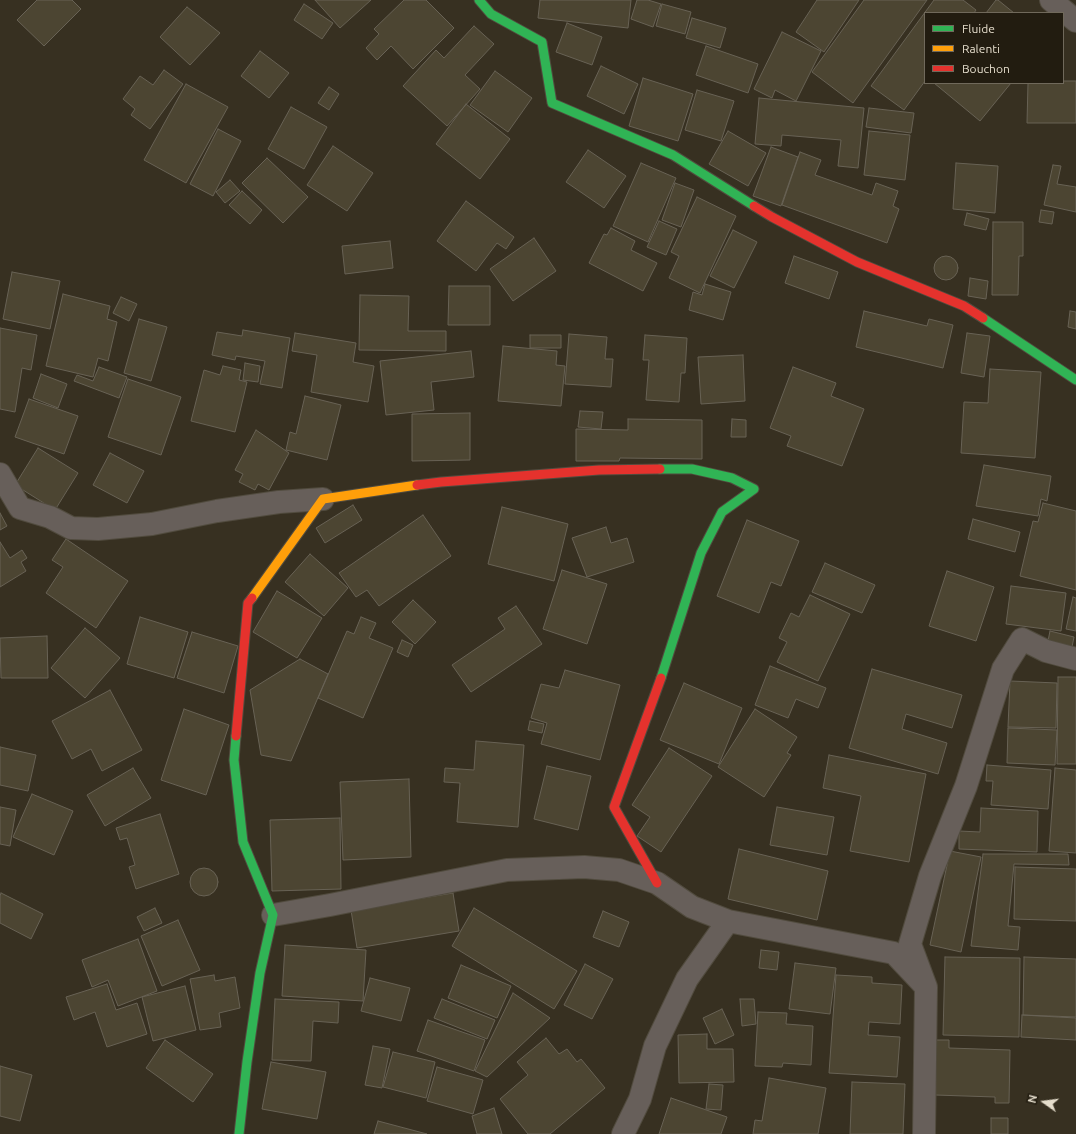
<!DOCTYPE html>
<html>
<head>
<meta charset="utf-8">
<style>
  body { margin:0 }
  #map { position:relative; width:1076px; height:1134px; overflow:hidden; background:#373021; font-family:Ubuntu,sans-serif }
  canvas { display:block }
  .legend { position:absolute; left:924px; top:12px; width:140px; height:72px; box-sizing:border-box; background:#221c10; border:1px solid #70695b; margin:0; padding:5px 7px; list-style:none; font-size:12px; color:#e5ddcc }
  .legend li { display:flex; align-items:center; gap:8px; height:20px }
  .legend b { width:20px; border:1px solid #70695b }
  .north { position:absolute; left:1024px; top:1082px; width:40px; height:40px; -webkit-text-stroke:3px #221c10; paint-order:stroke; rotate:284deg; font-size:11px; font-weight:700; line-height:16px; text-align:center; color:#e5ddcc }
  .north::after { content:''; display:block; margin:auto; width:14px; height:18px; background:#e5ddcc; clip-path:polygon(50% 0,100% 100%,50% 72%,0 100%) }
</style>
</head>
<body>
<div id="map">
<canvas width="1076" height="1134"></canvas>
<ul class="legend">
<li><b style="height:5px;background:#30b455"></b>Fluide</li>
<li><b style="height:5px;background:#ff9f0a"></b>Ralenti</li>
<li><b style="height:5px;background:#e5322d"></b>Bouchon</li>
</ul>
<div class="north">N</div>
</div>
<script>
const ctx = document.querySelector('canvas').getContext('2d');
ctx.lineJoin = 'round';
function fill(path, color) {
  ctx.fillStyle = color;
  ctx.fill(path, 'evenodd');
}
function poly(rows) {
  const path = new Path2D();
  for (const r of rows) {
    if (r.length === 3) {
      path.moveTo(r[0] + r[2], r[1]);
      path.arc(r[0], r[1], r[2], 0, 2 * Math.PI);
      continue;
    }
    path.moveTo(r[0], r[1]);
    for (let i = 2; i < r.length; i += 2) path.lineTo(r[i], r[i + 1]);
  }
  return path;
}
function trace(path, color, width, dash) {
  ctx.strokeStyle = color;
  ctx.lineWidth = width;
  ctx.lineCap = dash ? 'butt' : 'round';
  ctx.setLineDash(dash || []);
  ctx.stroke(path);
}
const building = poly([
  [37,0,72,0,81,9,44,46,17,20,37,0],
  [315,0,371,0,340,28,315,0],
  [404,0,426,0,454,28,413,69,391,46,377,60,366,48,379,34,374,29,404,0],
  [540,0,631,0,628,28,538,18,540,0],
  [637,0,648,0,661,4,653,27,631,19,637,0],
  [817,0,859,0,824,52,796,32,817,0],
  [864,0,927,0,853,103,812,72,864,0],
  [934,0,963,0,976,10,974,13,925,13,925,81,904,110,871,86,934,0],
  [996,0,998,0,1014,13,986,13,996,0],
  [304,4,333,23,322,39,294,20,304,4],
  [662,4,691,12,685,34,656,26,662,4],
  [187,7,220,33,190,65,160,37,187,7],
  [692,18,726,28,720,48,686,38,692,18],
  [567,23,602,37,592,65,556,52,567,23],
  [474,26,494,44,465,75,480,89,447,126,403,86,436,50,444,58,474,26],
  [782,32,821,51,796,101,775,90,772,98,754,89,782,32],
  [706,46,758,64,748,93,696,75,706,46],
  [260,51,289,73,269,98,241,76,260,51],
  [601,66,638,84,624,114,587,96,601,66],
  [164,70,183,84,150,129,131,115,135,109,123,99,140,76,153,85,164,70],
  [495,71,532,98,508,132,470,105,495,71],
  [643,78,693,94,678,141,629,126,643,78],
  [1063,81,1076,81,1076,123,1027,123,1028,83,1063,83,1063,81],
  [934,83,1011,83,980,121,934,83],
  [186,84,228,107,186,183,144,160,186,84],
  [329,87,339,94,329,110,318,103,329,87],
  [697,90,734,101,721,141,685,130,697,90],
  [759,98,864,108,858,168,838,166,841,140,782,135,781,146,755,144,759,98],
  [466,104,510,139,480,179,436,144,466,104],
  [291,107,327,127,304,169,268,149,291,107],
  [869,108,914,113,911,133,866,127,869,108],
  [218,129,241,141,213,196,190,184,218,129],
  [728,131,766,153,748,186,709,164,728,131],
  [869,131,910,135,905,180,864,175,869,131],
  [333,146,373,173,347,211,307,185,333,146],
  [771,147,798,157,781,206,753,196,771,147],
  [588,150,626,176,604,208,566,182,588,150],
  [800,152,821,160,815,175,872,195,876,183,898,191,893,206,899,209,887,243,782,205,800,152],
  [267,158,308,197,283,223,242,183,267,158],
  [641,163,676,178,648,242,613,226,641,163],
  [956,163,998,166,995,213,953,209,956,163],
  [1053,165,1061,166,1057,184,1076,187,1076,212,1044,205,1053,165],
  [230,180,240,191,225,203,216,192,230,180],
  [675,183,694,190,681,227,662,220,675,183],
  [242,191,262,210,250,224,229,205,242,191],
  [697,197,736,216,700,293,669,278,679,256,671,252,697,197],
  [466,201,514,237,506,249,497,243,476,271,437,241,466,201],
  [1041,210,1054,212,1052,224,1039,222,1041,210],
  [967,213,989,219,986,230,964,225,967,213],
  [659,221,677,229,666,255,647,247,659,221],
  [993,222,1023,222,1023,256,1019,256,1018,295,992,295,993,222],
  [611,228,635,241,631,250,657,263,643,291,589,263,604,234,607,235,611,228],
  [733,230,757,242,734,288,710,276,733,230],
  [534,238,556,271,513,301,490,269,534,238],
  [390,241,393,268,345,274,342,246,390,241],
  [794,256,838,272,829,299,785,283,794,256],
  [946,268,12],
  [12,272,60,281,50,329,3,319,12,272],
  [970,278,988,281,986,299,968,296,970,278],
  [705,284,731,292,723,320,689,310,693,292,702,295,705,284],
  [449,286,490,286,490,325,448,325,449,286],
  [63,294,110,306,107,319,117,322,108,361,98,358,93,377,46,366,63,294],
  [360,295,409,296,408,331,446,331,446,351,359,350,360,295],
  [121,297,137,304,129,321,113,313,121,297],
  [864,311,927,326,929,319,953,325,943,368,856,347,864,311],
  [1070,311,1076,312,1076,329,1068,327,1070,311],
  [139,319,167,327,151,381,124,373,139,319],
  [0,328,37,335,31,370,22,368,15,412,0,409,0,328],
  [243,330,290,338,282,388,260,384,265,361,236,356,235,360,212,355,217,332,242,336,243,330],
  [295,333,356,343,353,362,374,366,368,402,311,392,317,355,292,351,295,333],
  [967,333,990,336,984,377,961,373,967,333],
  [569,334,607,337,605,359,613,359,611,387,565,384,569,334],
  [530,335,561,335,561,348,530,348,530,335],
  [645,335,687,338,685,373,681,373,679,402,646,400,649,360,643,360,645,335],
  [503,346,557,351,556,365,565,366,561,406,498,401,503,346],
  [471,351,474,377,431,382,434,410,386,415,380,361,471,351],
  [743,355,745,401,701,404,698,357,743,355],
  [245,363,260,366,258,382,243,380,245,363],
  [223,366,241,370,239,380,247,382,235,432,191,421,204,370,220,375,223,366],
  [99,367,127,377,119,398,74,381,77,375,93,381,99,367],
  [793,367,836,383,831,396,864,409,842,466,787,446,791,436,770,428,793,367],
  [990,369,1041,372,1035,458,961,453,964,402,988,403,990,369],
  [41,374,67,384,58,408,33,398,41,374],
  [128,379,181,397,161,455,108,437,128,379],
  [305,396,341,405,327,460,286,450,290,432,296,434,305,396],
  [29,399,78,416,64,454,15,437,29,399],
  [580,411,603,412,601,429,578,427,580,411],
  [470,413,470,460,412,461,412,414,470,413],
  [628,419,702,420,702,459,620,458,619,461,576,461,576,429,628,430,628,419],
  [732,419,746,420,746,437,731,437,732,419],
  [256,430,289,453,269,490,258,484,255,490,239,482,243,474,235,470,256,430],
  [38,448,78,473,55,510,15,485,38,448],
  [110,453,144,471,127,503,93,485,110,453],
  [984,465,1051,476,1047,501,1041,499,1038,516,976,506,984,465],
  [1043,503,1076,511,1076,590,1020,576,1033,521,1038,522,1043,503],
  [353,505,362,520,325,543,316,528,353,505],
  [502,507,568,524,554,581,488,564,502,507],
  [0,513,7,526,0,530,0,513],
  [423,515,451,556,379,606,367,590,356,597,339,573,423,515],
  [973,519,1020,532,1015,552,968,539,973,519],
  [747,520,799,541,781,586,771,582,759,613,717,596,747,520],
  [606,527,611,543,627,538,634,562,587,577,572,538,606,527],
  [66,539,128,581,96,628,46,593,63,567,52,560,66,539],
  [0,542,10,558,22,550,27,558,21,562,26,571,0,587,0,542],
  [310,554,348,588,324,616,285,582,310,554],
  [825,563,875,585,862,613,812,592,825,563],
  [562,570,607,584,587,644,543,629,562,570],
  [947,571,994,587,976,641,929,626,947,571],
  [1011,586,1066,593,1061,631,1006,624,1011,586],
  [277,591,322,618,297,658,253,632,277,591],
  [810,595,850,614,818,681,777,662,787,642,779,638,791,613,799,617,810,595],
  [1073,597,1076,598,1076,631,1066,629,1073,597],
  [413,600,436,622,415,644,392,622,413,600],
  [516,606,542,644,471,692,452,665,505,629,498,618,516,606],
  [140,617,188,632,174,678,127,664,140,617],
  [361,617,376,623,369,638,393,648,363,718,318,698,347,631,354,634,361,617],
  [85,628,120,658,85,698,51,668,85,628],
  [1050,631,1074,637,1071,652,1047,646,1050,631],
  [192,632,238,646,224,693,177,678,192,632],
  [47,636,48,678,1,678,0,638,47,636],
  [402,640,413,645,408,657,397,652,402,640],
  [300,659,328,674,291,761,261,755,250,690,300,659],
  [770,666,826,688,818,708,796,699,788,718,755,705,770,666],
  [872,669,962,695,952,728,906,714,902,729,947,743,938,774,849,748,872,669],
  [565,670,620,685,600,760,541,744,547,723,531,718,541,684,559,688,565,670],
  [1058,677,1076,677,1076,764,1057,764,1058,677],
  [1010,681,1057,683,1056,728,1008,727,1010,681],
  [684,683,742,708,719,764,660,740,684,683],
  [110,690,142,750,102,771,91,749,72,759,52,721,110,690],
  [184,709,229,725,206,795,161,780,184,709],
  [755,709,797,737,787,753,791,755,764,797,718,767,755,709],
  [530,721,544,724,542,733,528,730,530,721],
  [1008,728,1057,730,1055,765,1007,763,1008,728],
  [476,741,524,745,518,827,457,822,460,783,444,782,445,768,474,770,476,741],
  [0,747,36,755,28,791,0,785,0,747],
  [669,748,712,776,661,852,637,836,650,817,632,805,669,748],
  [829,755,926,774,909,862,850,851,861,796,823,788,829,755],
  [987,765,1051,770,1048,809,991,805,993,781,986,781,987,765],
  [547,766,591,776,578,830,534,819,547,766],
  [133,768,151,798,105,826,87,795,133,768],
  [1055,768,1076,770,1076,853,1049,851,1055,768],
  [409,779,411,857,343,860,340,782,409,779],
  [32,794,73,811,54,855,13,837,32,794],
  [0,807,16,810,10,846,0,844,0,807],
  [777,807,834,817,827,855,770,845,777,807],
  [981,808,1038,811,1037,852,959,849,959,831,980,832,981,808],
  [160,814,179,874,136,889,129,867,135,865,127,838,120,840,116,828,160,814],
  [340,818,341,889,272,891,270,820,340,818],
  [739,849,828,871,817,920,728,899,739,849],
  [950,851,981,857,961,952,930,945,950,851],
  [983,854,1068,854,1069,865,1014,864,1008,926,1020,927,1018,950,971,946,983,854],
  [1015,867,1076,869,1076,921,1014,919,1015,867],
  [204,882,14],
  [1,893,43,914,31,939,0,923,0,896,1,893],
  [453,893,459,931,357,948,351,910,453,893],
  [155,908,162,923,144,931,137,917,155,908],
  [474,908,577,971,554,1009,452,946,474,908],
  [603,911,629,922,619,947,593,937,603,911],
  [178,920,200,970,162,986,141,936,178,920],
  [138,939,157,991,118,1006,108,980,92,987,82,960,138,939],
  [285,945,366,950,363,1001,282,996,285,945],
  [761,950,779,952,777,970,759,968,761,950],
  [945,957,1020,958,1019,1037,943,1035,945,957],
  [1024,957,1076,959,1076,1017,1023,1015,1024,957],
  [795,963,836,968,830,1014,789,1009,795,963],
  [585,964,613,979,592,1019,564,1005,585,964],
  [461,965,511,986,497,1018,448,998,461,965],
  [214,975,215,981,235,977,240,1008,219,1013,221,1027,200,1030,190,979,214,975],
  [836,975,872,977,872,983,902,985,900,1024,869,1022,868,1035,900,1037,897,1077,829,1073,836,975],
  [370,978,410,988,401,1021,361,1011,370,978],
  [107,984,116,1010,137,1003,147,1034,107,1047,95,1012,74,1020,66,997,107,984],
  [185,986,196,1030,153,1041,142,997,185,986],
  [513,993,550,1018,487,1077,475,1071,513,993],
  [275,999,339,1002,338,1023,313,1021,311,1061,272,1060,275,999],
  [442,999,495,1020,487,1039,434,1018,442,999],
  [740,999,754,999,756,1024,742,1026,740,999],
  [722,1009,734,1035,715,1044,703,1018,722,1009],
  [758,1012,787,1013,786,1024,813,1026,811,1065,783,1063,782,1067,755,1066,758,1012],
  [1022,1015,1076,1018,1076,1040,1021,1037,1022,1015],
  [428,1020,485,1040,474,1071,417,1051,428,1020],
  [707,1034,707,1049,733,1049,734,1082,679,1083,678,1035,707,1034],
  [546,1038,559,1054,567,1049,577,1062,581,1059,605,1088,550,1134,528,1134,500,1099,528,1075,517,1062,546,1038],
  [165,1040,213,1074,193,1102,146,1068,165,1040],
  [936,1040,949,1040,949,1048,1010,1050,1009,1103,995,1103,995,1097,935,1095,936,1040],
  [373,1046,390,1049,382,1088,365,1085,373,1046],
  [393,1052,435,1062,426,1098,383,1087,393,1052],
  [271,1062,326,1072,317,1119,262,1109,271,1062],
  [0,1066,32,1075,20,1121,0,1116,0,1066],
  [437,1067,483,1080,473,1114,427,1101,437,1067],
  [769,1078,826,1088,818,1134,753,1134,755,1120,762,1121,769,1078],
  [852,1082,905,1084,903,1134,850,1134,852,1082],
  [709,1084,723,1085,721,1110,706,1109,709,1084],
  [671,1098,727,1117,721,1134,659,1134,671,1098],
  [494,1108,502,1134,477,1134,472,1116,494,1108],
  [991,1118,1008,1118,1008,1134,991,1134,991,1118],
  [378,1121,427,1134,374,1134,378,1121]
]);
fill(building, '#4c4532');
trace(building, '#686255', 1);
const street = poly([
  [1051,0,1076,21],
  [0,474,20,508,50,517,71,528,98,529,152,524,217,511,279,502,323,499],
  [273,915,330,905,507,870,584,867,619,870,657,883,692,907,728,921,894,953,926,987],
  [623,1134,640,1099,655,1046,687,979,728,921],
  [924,1134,926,987,910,944,930,876,966,786,1003,669,1022,639,1046,651,1076,659]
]);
const fast = poly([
  [479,0,491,14,542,42,552,103,673,155,754,206],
  [983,318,1076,380],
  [660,469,692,469,732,478,754,489,722,512,701,553,661,678],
  [236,736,234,760,243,842,273,915,260,973,247,1062,239,1134]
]);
const slow = poly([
  [252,598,323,499,417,485]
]);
const jam = poly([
  [754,206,772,217,857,262,964,306,983,318],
  [417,485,441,482,599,470,660,469],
  [236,736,248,603,252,598],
  [657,883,614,807,661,678]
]);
trace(street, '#514b3e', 24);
trace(fast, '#514b3e', 11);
trace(slow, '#514b3e', 11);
trace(jam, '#514b3e', 11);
trace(street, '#675f5a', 22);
trace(fast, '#30b455', 9);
trace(slow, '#ff9f0a', 9);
trace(jam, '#e5322d', 9);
</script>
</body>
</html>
